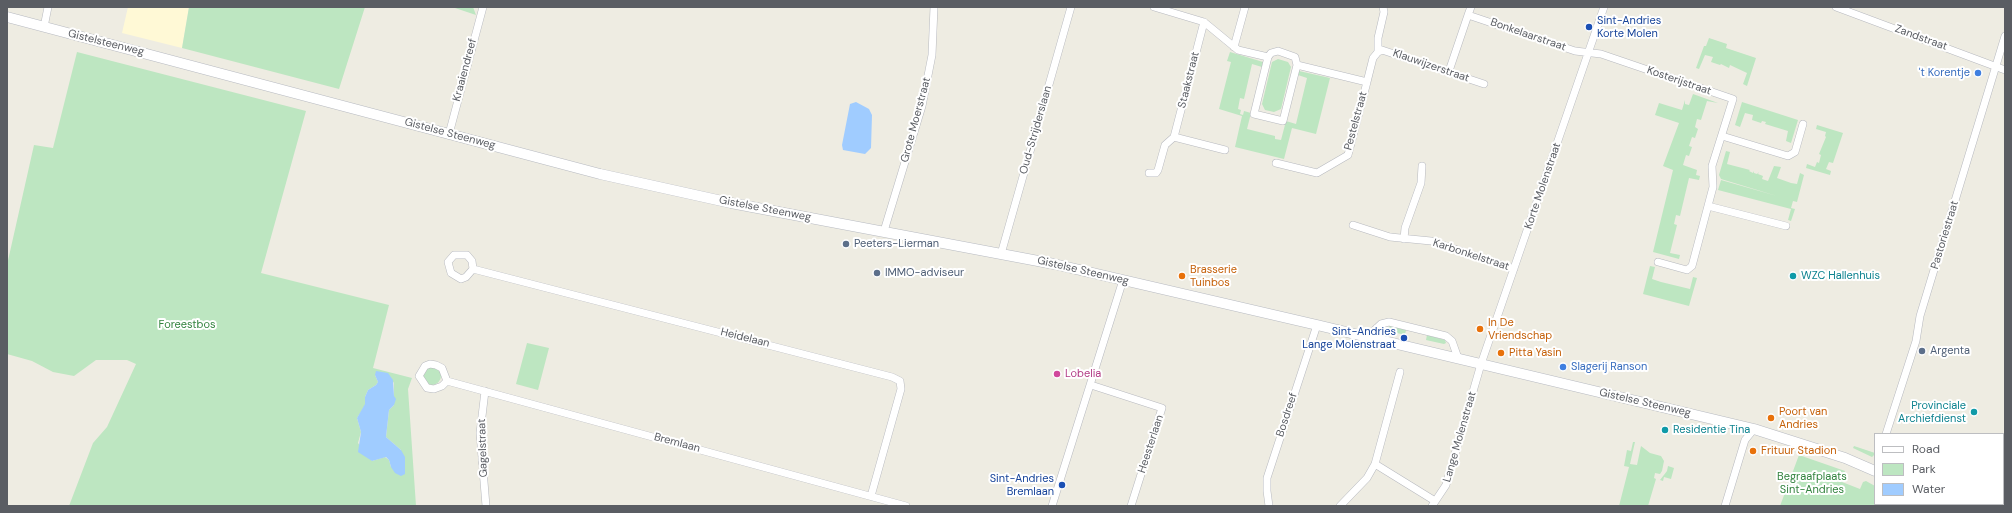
<!DOCTYPE html>
<html>
<head>
<meta charset="utf-8">
<style>
  body { margin:0 }
  #map { position:relative; width:2012px; height:513px; overflow:hidden; background:#eeece2; font-family:"DM Sans",sans-serif }
  canvas { display:block }
  .frame { position:absolute; inset:0; border:8px solid #5a5d63; pointer-events:none }
  .legend { position:absolute; left:1874px; top:433px; width:130px; height:72px; box-sizing:border-box; background:#fff; border:1px solid #bdbec1; margin:0; padding:5px 7px; list-style:none; font-size:12px; color:#5a5d63 }
  .legend li { display:flex; align-items:center; gap:8px; height:20px }
  .legend b { width:20px; border:1px solid #bdbec1 }
</style>
</head>
<body>
<div id="map">
<canvas width="2012" height="513"></canvas>
<div class="frame"></div>
<ul class="legend">
<li><b style="height:5px;background:#fff"></b>Road</li>
<li><b style="height:11px;background:#bde6c1"></b>Park</li>
<li><b style="height:11px;background:#a0ccff"></b>Water</li>
</ul>
</div>
<script>
const ctx = document.querySelector('canvas').getContext('2d');
ctx.lineJoin = 'round';
function fill(path, color) {
  ctx.fillStyle = color;
  ctx.fill(path, 'evenodd');
}
function poly(rows) {
  const path = new Path2D();
  for (const r of rows) {
    if (r.length === 3) {
      path.moveTo(r[0] + r[2], r[1]);
      path.arc(r[0], r[1], r[2], 0, 2 * Math.PI);
      continue;
    }
    path.moveTo(r[0], r[1]);
    for (let i = 2; i < r.length; i += 2) path.lineTo(r[i], r[i + 1]);
  }
  return path;
}
function trace(path, color, width, dash) {
  ctx.strokeStyle = color;
  ctx.lineWidth = width;
  ctx.lineCap = dash ? 'butt' : 'round';
  ctx.setLineDash(dash || []);
  ctx.stroke(path);
}
function write(font, color, halo, rows, align = 'center') {
  ctx.font = font + ' "DM Sans",sans-serif';
  ctx.lineWidth = 4;
  ctx.setLineDash([]);
  ctx.textBaseline = 'middle';
  ctx.strokeStyle = halo;
  ctx.fillStyle = color;
  for (const [text, x, y, turn = 0] of rows) {
    ctx.save();
    ctx.translate(x, y);
    ctx.rotate((+turn || 0) * Math.PI / 180);
    ctx.textAlign = isNaN(turn) ? turn : align;
    if (halo) ctx.strokeText(text, 0, 0);
    ctx.fillText(text, 0, 0);
    ctx.restore();
  }
}
fill(poly([
  [128,7,189,7,182,48,122,33]
]), '#fff9d6');
fill(poly([
  [189,7,365,7,339,89,182,48],
  [452,7,473,7,476,15],
  [1709,38,1727,44,1726,48,1756,58,1747,86,1743,84,1747,73,1730,65,1729,68,1721,64,1720,65,1711,62,1713,57,1705,55,1699,69,1696,68,1704,46,1706,46],
  [77,52,306,111,261,273,389,305,373,368,412,378,408,389,416,506,69,506,93,443,107,427,136,364,127,360,96,360,74,376,53,372,32,361,7,354,7,265,34,145,53,148],
  [375,375,389,376,394,383,394,405,389,410,386,437,401,450,391,467,389,460,385,457,372,461,358,443,361,432,357,418,366,404,365,397,368,390,376,385,378,382],
  [1230,52,1263,62,1262,67,1252,64,1244,99,1240,98,1238,109,1241,110,1240,114,1243,115,1244,111,1251,113,1247,129,1275,136,1275,139,1281,140,1286,121,1296,124,1307,78,1298,75,1299,71,1330,78,1316,134,1292,128,1284,159,1235,147,1242,116,1219,109,1231,62,1227,61],
  [1278,59,1288,62,1291,67,1281,109,1274,112,1265,110,1262,104,1272,62],
  [1693,94,1718,103,1707,101,1701,120,1697,119,1695,127,1698,129,1695,138,1692,137,1689,146,1692,147,1689,156,1686,155,1683,165,1697,170,1696,175,1700,176,1699,180,1689,178,1680,216,1676,215,1674,224,1677,225,1670,253,1680,255,1679,259,1653,252,1673,170,1663,166,1679,123,1655,115,1659,103,1682,110,1685,100,1685,104,1689,105],
  [1742,102,1798,120,1791,143,1786,141,1788,131,1765,124,1766,122,1762,121,1761,123,1752,120,1753,115,1745,113,1740,127,1735,125],
  [1817,125,1843,133,1833,163,1829,162,1826,169,1831,171,1830,175,1806,168,1807,164,1815,167,1817,162,1819,163,1821,155,1819,154,1826,137,1825,136,1826,132,1816,129],
  [1726,151,1730,152,1727,164,1750,170,1749,171,1753,173,1754,171,1754,173,1757,174,1759,172,1758,174,1763,176,1762,179,1768,181,1774,166,1781,167,1777,178,1791,183,1797,184,1800,173,1804,175,1797,202,1793,201,1791,208,1795,209,1791,221,1788,220,1791,209,1718,190,1721,180,1777,196,1721,179,1719,175],
  [1650,266,1655,267,1652,279,1661,282,1690,289,1693,277,1697,278,1689,306,1643,294],
  [1390,326,1406,330,1405,335,1389,331,1387,328],
  [1427,335,1445,340,1446,343,1444,344,1426,340],
  [527,343,549,348,538,390,516,384],
  [432,376,9],
  [1633,442,1635,442,1630,464,1637,465,1641,446,1650,453,1661,456,1664,461,1662,471,1660,474,1655,473,1654,478,1656,479,1648,506,1619,506,1629,467,1624,466,1627,450,1631,451],
  [1854,446,1875,453,1875,454,1872,457,1853,448],
  [1799,455,1845,471,1842,482,1860,489,1863,482,1866,481,1875,486,1875,504,1899,504,1904,506,1780,506],
  [1668,466,1674,468,1671,479,1664,477,1663,481,1660,480,1667,471]
]), '#bde6c1');
fill(poly([
  [856,102,869,109,872,115,871,148,865,154,843,150,842,145,850,104],
  [376,371,388,373,393,380,394,396,396,399,394,405,389,410,386,437,401,450,405,457,405,474,401,476,395,473,391,467,389,460,386,457,372,461,358,452,361,432,357,418,365,404,365,397,368,390,376,385,378,382,375,375]
]), '#a0ccff');
const street = poly([
  [1154,7,1204,22,1238,50,1268,57,1271,53,1278,51,1295,57,1297,65,1367,82,1373,58,1378,52,1382,50,1484,84],
  [1836,7,2005,70],
  [1468,15,1471,7],
  [44,27,48,7],
  [1234,47,1245,7],
  [1378,52,1378,38,1384,12,1383,7],
  [1268,57,1254,114,1283,121,1297,65],
  [1449,71,1468,15,1575,51,1601,54,1733,99,1712,166,1713,187,1692,266,1687,270,1658,262],
  [449,134,483,7],
  [1722,136,1788,156,1795,152,1803,124],
  [1174,137,1225,150],
  [1276,163,1317,173,1348,155,1367,82],
  [1149,173,1156,173,1158,170,1165,145,1174,137,1204,22],
  [1708,206,1786,226],
  [1353,225,1390,237,1431,241,1514,269],
  [884,231,922,106,932,55,934,7],
  [1404,239,1405,228,1421,183,1422,166],
  [1001,254,1071,7],
  [473,269,466,277,461,279,451,273,448,262,454,255,467,255,472,261,473,269,892,377,900,381,901,389,871,496],
  [1367,337,1381,324,1389,322,1446,336,1452,341,1458,358],
  [447,381,442,386,434,389,427,388,419,376,425,366,430,364,436,365,442,368,447,381,906,506],
  [1091,385,1162,408,1131,506],
  [485,391,480,433,486,506],
  [1886,434,1916,341,1920,316,2005,36],
  [1375,464,1435,501],
  [1983,504,1987,506],
  [1052,506,1123,280],
  [1269,506,1267,491,1267,478,1317,325],
  [1340,506,1367,478,1375,464,1400,372],
  [1432,506,1446,485,1481,364,1604,7],
  [1725,506,1745,440,1754,429]
]);
const secondary = poly([
  [7,17,600,174,731,203,1054,264,1317,325,1754,429,1845,458,1875,471],
  [1936,504,1940,506]
]);
trace(street, '#b7b9bf', 8);
trace(secondary, '#b7bac1', 11);
trace(street, '#fff', 7);
trace(secondary, '#fff', 10);
for (const [x, y, r, color] of [
  [1589,27,4,"#1a4fb4"],
  [1978,73,4,"#3f7fe0"],
  [846,244,4,"#5c6f8a"],
  [877,273,4,"#5c6f8a"],
  [1182,276,4,"#e8710a"],
  [1793,276,4,"#0f9aa8"],
  [1480,329,4,"#e8710a"],
  [1404,338,4,"#1a4fb4"],
  [1922,351,4,"#5c6f8a"],
  [1501,353,4,"#e8710a"],
  [1563,367,4,"#3f7fe0"],
  [1057,374,4,"#d1479c"],
  [1974,412,4,"#0f9aa8"],
  [1771,418,4,"#e8710a"],
  [1665,430,4,"#0f9aa8"],
  [1753,451,4,"#e8710a"],
  [1062,485,4,"#1a4fb4"]
]) {
  const dot = new Path2D();
  dot.arc(x, y, r, 0, 2 * Math.PI);
  ctx.fillStyle = color;
  ctx.fill(dot);
  trace(dot, '#fff', 1.5);
}
write('11px', '#164399', '#fff', [
  ["Sint-Andries",1597,21,"left"],
  ["Korte Molen",1597,34,"left"],
  ["Sint-Andries",1396,332],
  ["Lange Molenstraat",1396,345],
  ["Sint-Andries",1054,479],
  ["Bremlaan",1054,492]
], 'right');
write('11px', '#5a5d63', '#fff', [
  ["Bonkelaarstraat",1528,35,19],
  ["Zandstraat",1921,38,20],
  ["Gistelsteenweg",106,43,14],
  ["Klauwijzerstraat",1431,66,19],
  ["Kraaiendreef",465,70,-75],
  ["Staakstraat",1189,80,-76],
  ["Kosterijstraat",1679,81,19],
  ["Grote Moerstraat",916,120,-75],
  ["Pestelstraat",1356,121,-75],
  ["Oud-Strijderslaan",1036,130,-74],
  ["Gistelse Steenweg",450,134,15],
  ["Korte Molenstraat",1543,186,-71],
  ["Gistelse Steenweg",765,209,11],
  ["Pastoriestraat",1945,235,-73],
  ["Karbonkelstraat",1471,255,18],
  ["Gistelse Steenweg",1083,271,13],
  ["Heidelaan",745,338,14],
  ["Gistelse Steenweg",1645,403,13],
  ["Bosdreef",1287,415,-72],
  ["Lange Molenstraat",1460,437,-74],
  ["Bremlaan",677,443,15],
  ["Heesterlaan",1151,444,-72],
  ["Gagelstraat",483,448,-92]
]);
write('11px', '#366cbe', '#fff', [
  ["'t Korentje",1970,73],
  ["Slagerij Ranson",1571,367,"left"]
], 'right');
write('11px', '#4e5e75', '#fff', [
  ["Peeters-Lierman",854,244],
  ["IMMO-adviseur",885,273],
  ["Argenta",1930,351]
], 'left');
write('11px', '#c56008', '#fff', [
  ["Brasserie",1190,270],
  ["Tuinbos",1190,283],
  ["In De",1488,323],
  ["Vriendschap",1488,336],
  ["Pitta Yasin",1509,353],
  ["Poort van",1779,412],
  ["Andries",1779,425],
  ["Frituur Stadion",1761,451]
], 'left');
write('11px', '#0d838f', '#fff', [
  ["WZC Hallenhuis",1801,276],
  ["Provinciale",1966,406,"right"],
  ["Archiefdienst",1966,419,"right"],
  ["Residentie Tina",1673,430]
], 'left');
write('11px', '#32833e', '#fff', [
  ["Foreestbos",187,325],
  ["Begraafplaats",1812,477],
  ["Sint-Andries",1812,490]
]);
write('11px', '#b23c85', '#fff', [
  ["Lobelia",1065,374]
], 'left');
</script>
</body>
</html>
